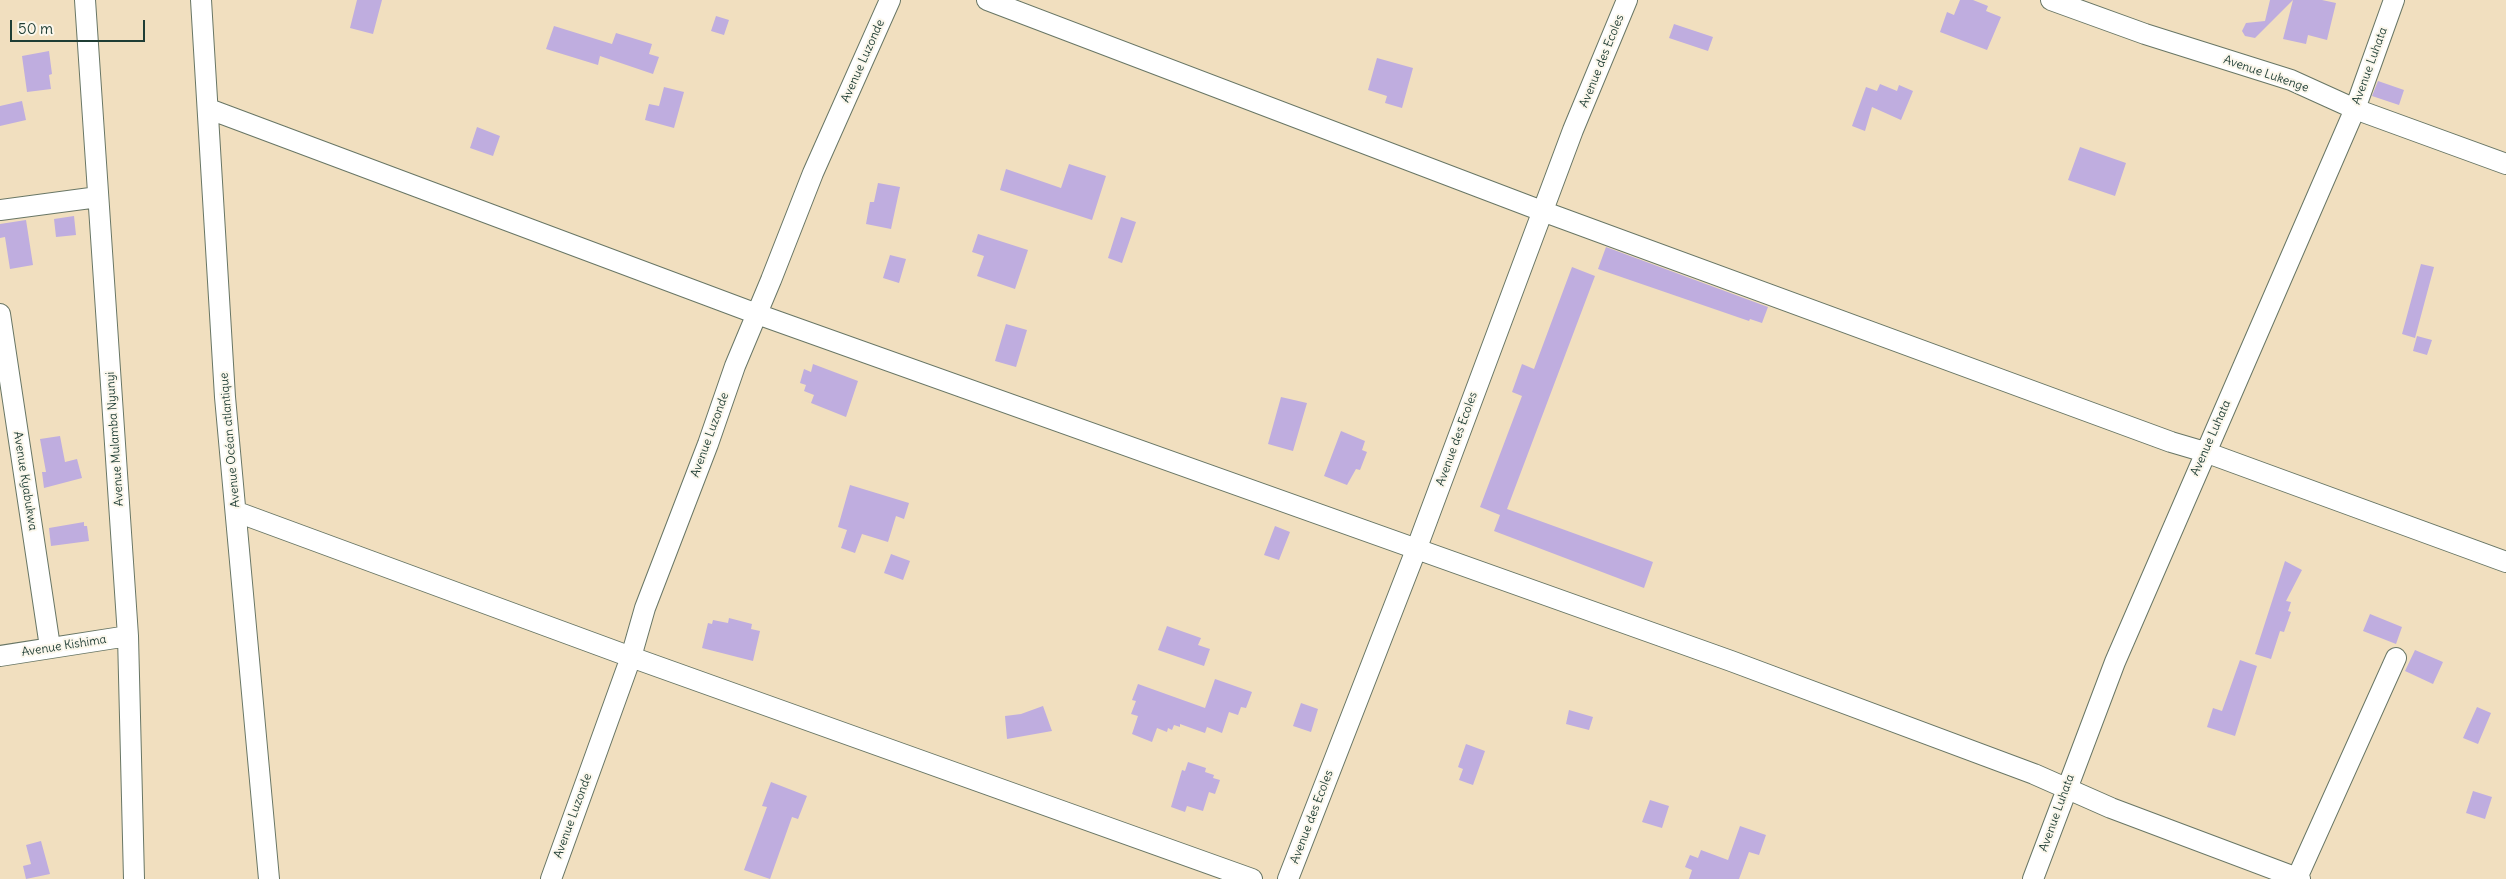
<!DOCTYPE html>
<html>
<head>
<meta charset="utf-8">
<style>
  body { margin:0 }
  #map { position:relative; width:2506px; height:879px; overflow:hidden; background:#f1dfbf; font-family:Delius,sans-serif }
  canvas { display:block }
  .scale { position:absolute; left:10px; top:20px; width:135px; height:22px; box-sizing:border-box; border:2px solid #1f3d34; border-top:0; padding-left:6px; font-size:15px; line-height:18px; white-space:nowrap; color:#1f3d34; -webkit-text-stroke:4px #fbf7ec; paint-order:stroke }
</style>
</head>
<body>
<div id="map">
<canvas width="2506" height="879"></canvas>
<div class="scale">50 m</div>
</div>
<script>
const ctx = document.querySelector('canvas').getContext('2d');
ctx.lineJoin = 'round';
function fill(path, color) {
  ctx.fillStyle = color;
  ctx.fill(path, 'evenodd');
}
function poly(rows) {
  const path = new Path2D();
  for (const r of rows) {
    path.moveTo(r[0], r[1]);
    for (let i = 2; i < r.length; i += 2) path.lineTo(r[i], r[i + 1]);
  }
  return path;
}
function trace(path, color, width, dash) {
  ctx.strokeStyle = color;
  ctx.lineWidth = width;
  ctx.lineCap = dash ? 'butt' : 'round';
  ctx.setLineDash(dash || []);
  ctx.stroke(path);
}
function write(font, color, halo, rows, align = 'center') {
  ctx.font = font + ' Delius,sans-serif';
  ctx.lineWidth = 4;
  ctx.setLineDash([]);
  ctx.textBaseline = 'middle';
  ctx.strokeStyle = halo;
  ctx.fillStyle = color;
  for (const [text, x, y, turn = 0] of rows) {
    ctx.save();
    ctx.translate(x, y);
    ctx.rotate((+turn || 0) * Math.PI / 180);
    ctx.textAlign = isNaN(turn) ? turn : align;
    if (halo) ctx.strokeText(text, 0, 0);
    ctx.fillText(text, 0, 0);
    ctx.restore();
  }
}
fill(poly([
  [357,0,382,0,373,34,350,28],
  [1960,0,1973,0,1988,6,1986,11,2001,17,1987,50,1940,32,1947,12,1954,15],
  [2270,0,2322,0,2336,3,2327,40,2308,35,2306,44,2283,39,2293,0,2255,38,2245,36,2242,31,2246,23,2265,21],
  [716,16,729,20,724,35,711,31],
  [1674,24,1713,37,1708,51,1669,38],
  [554,26,612,44,616,33,652,44,649,54,659,57,653,74,600,56,598,65,546,49],
  [49,51,52,74,49,75,51,89,27,92,22,56],
  [1377,58,1413,68,1402,108,1385,103,1387,96,1368,90],
  [2378,81,2404,90,2399,105,2372,96],
  [1880,84,1897,91,1899,85,1913,91,1901,120,1872,107,1865,131,1852,126,1866,87,1877,91],
  [664,87,684,92,674,128,645,120,649,104,659,106],
  [22,101,26,120,0,126,0,106],
  [477,127,500,136,493,156,470,148],
  [2080,147,2126,163,2115,196,2068,180],
  [1069,164,1106,176,1092,220,1000,190,1006,169,1061,188],
  [878,183,900,187,891,229,866,224,870,202,874,202],
  [74,216,76,235,56,237,54,219],
  [1121,217,1136,222,1122,263,1108,258],
  [26,220,33,265,10,269,5,237,0,238,0,224],
  [978,234,1028,250,1015,289,977,276,984,256,972,252],
  [1606,247,1768,307,1762,323,1750,319,1749,321,1598,269],
  [890,255,906,259,899,283,883,278],
  [2421,264,2434,267,2415,338,2402,334],
  [1572,267,1595,276,1507,509,1653,562,1644,588,1494,531,1500,515,1480,507,1522,396,1512,392,1522,364,1534,369],
  [1006,324,1027,330,1016,367,995,361],
  [2417,336,2432,340,2427,355,2413,351],
  [813,364,858,381,846,417,811,403,814,395,804,391,806,385,800,383,804,369,811,372],
  [1281,397,1307,403,1293,451,1268,444],
  [1341,431,1365,441,1362,450,1367,452,1360,470,1356,469,1347,485,1324,476],
  [60,436,65,462,77,459,82,478,44,488,42,472,46,472,40,439],
  [850,485,909,503,904,519,896,516,888,542,862,534,855,553,841,548,847,530,838,527],
  [84,522,84,526,87,526,89,541,51,546,49,528],
  [1275,526,1290,532,1279,560,1264,555],
  [891,554,910,561,903,580,884,573],
  [2285,561,2302,570,2286,601,2291,602,2288,611,2291,612,2284,632,2280,631,2271,659,2255,654],
  [2370,614,2402,627,2396,644,2363,631],
  [729,618,752,624,751,629,760,631,753,661,702,648,708,623,712,624,713,620,728,623],
  [1167,626,1201,638,1198,645,1210,649,1204,666,1158,650],
  [2415,650,2443,662,2433,684,2405,671],
  [2240,660,2257,666,2235,736,2207,727,2213,708,2222,711],
  [1215,679,1252,692,1246,708,1241,707,1238,715,1229,712,1222,733,1207,727,1205,733,1180,724,1180,727,1174,725,1172,730,1168,728,1167,732,1157,728,1152,742,1132,734,1138,716,1131,714,1136,701,1132,700,1138,684,1205,708],
  [1301,703,1318,709,1311,732,1293,726],
  [1043,706,1052,731,1007,739,1005,716,1021,714],
  [2477,707,2491,713,2478,744,2463,738],
  [1569,710,1593,717,1589,730,1566,724],
  [1466,744,1485,751,1473,785,1459,780,1463,769,1458,767],
  [1188,762,1206,768,1205,772,1214,775,1213,778,1220,780,1215,794,1209,792,1203,811,1187,806,1185,812,1171,807,1182,770,1185,771],
  [771,782,807,796,798,819,792,817,770,879,744,870,767,807,762,806],
  [2473,791,2492,797,2485,819,2466,813],
  [1650,800,1669,806,1662,828,1642,822],
  [1740,826,1766,835,1759,855,1749,852,1739,879,1689,879,1692,870,1685,867,1690,855,1698,858,1701,850,1728,860],
  [41,841,50,874,26,879,23,866,31,864,26,845]
]), '#bfaddf');
const minor = poly([
  [85,0,128,636,134,879],
  [201,0,225,397,269,879],
  [987,0,1542,211,2171,442,2205,452,2506,562],
  [2051,0,2145,34,2291,80,2355,109,2506,164],
  [209,109,757,314,1731,661,2034,774,2111,808,2300,879],
  [0,210,98,197],
  [0,314,50,647],
  [237,512,631,657,1252,879],
  [0,656,128,636],
  [2297,878,2396,658],
  [551,879,631,657,645,608,708,444,735,366,771,280,813,173,890,0],
  [1288,879,1416,550,1573,130,1627,0],
  [2033,879,2115,662,2355,109,2394,0]
]);
trace(minor, '#687665', 22);
trace(minor, '#fff', 20);
write('12px', '#1f3d34', '#fbf7ec', [
  ["Avenue Luzonde",863,61,-66],
  ["Avenue des Ecoles",1602,61,-68],
  ["Avenue Luhata",2370,66,-70],
  ["Avenue Lukenge",2266,74,19],
  ["Avenue Luzonde",710,435,-70],
  ["Avenue Luhata",2211,438,-66],
  ["Avenue Mulamba Nyunyi",115,439,-94],
  ["Avenue des Ecoles",1457,439,-70],
  ["Avenue Océan atlantique",230,440,-95],
  ["Avenue Kyabukwa",25,481,81],
  ["Avenue Kishima",64,646,-9],
  ["Avenue Luhata",2057,813,-70],
  ["Avenue Luzonde",573,816,-70],
  ["Avenue des Ecoles",1312,817,-69]
]);
</script>
</body>
</html>
